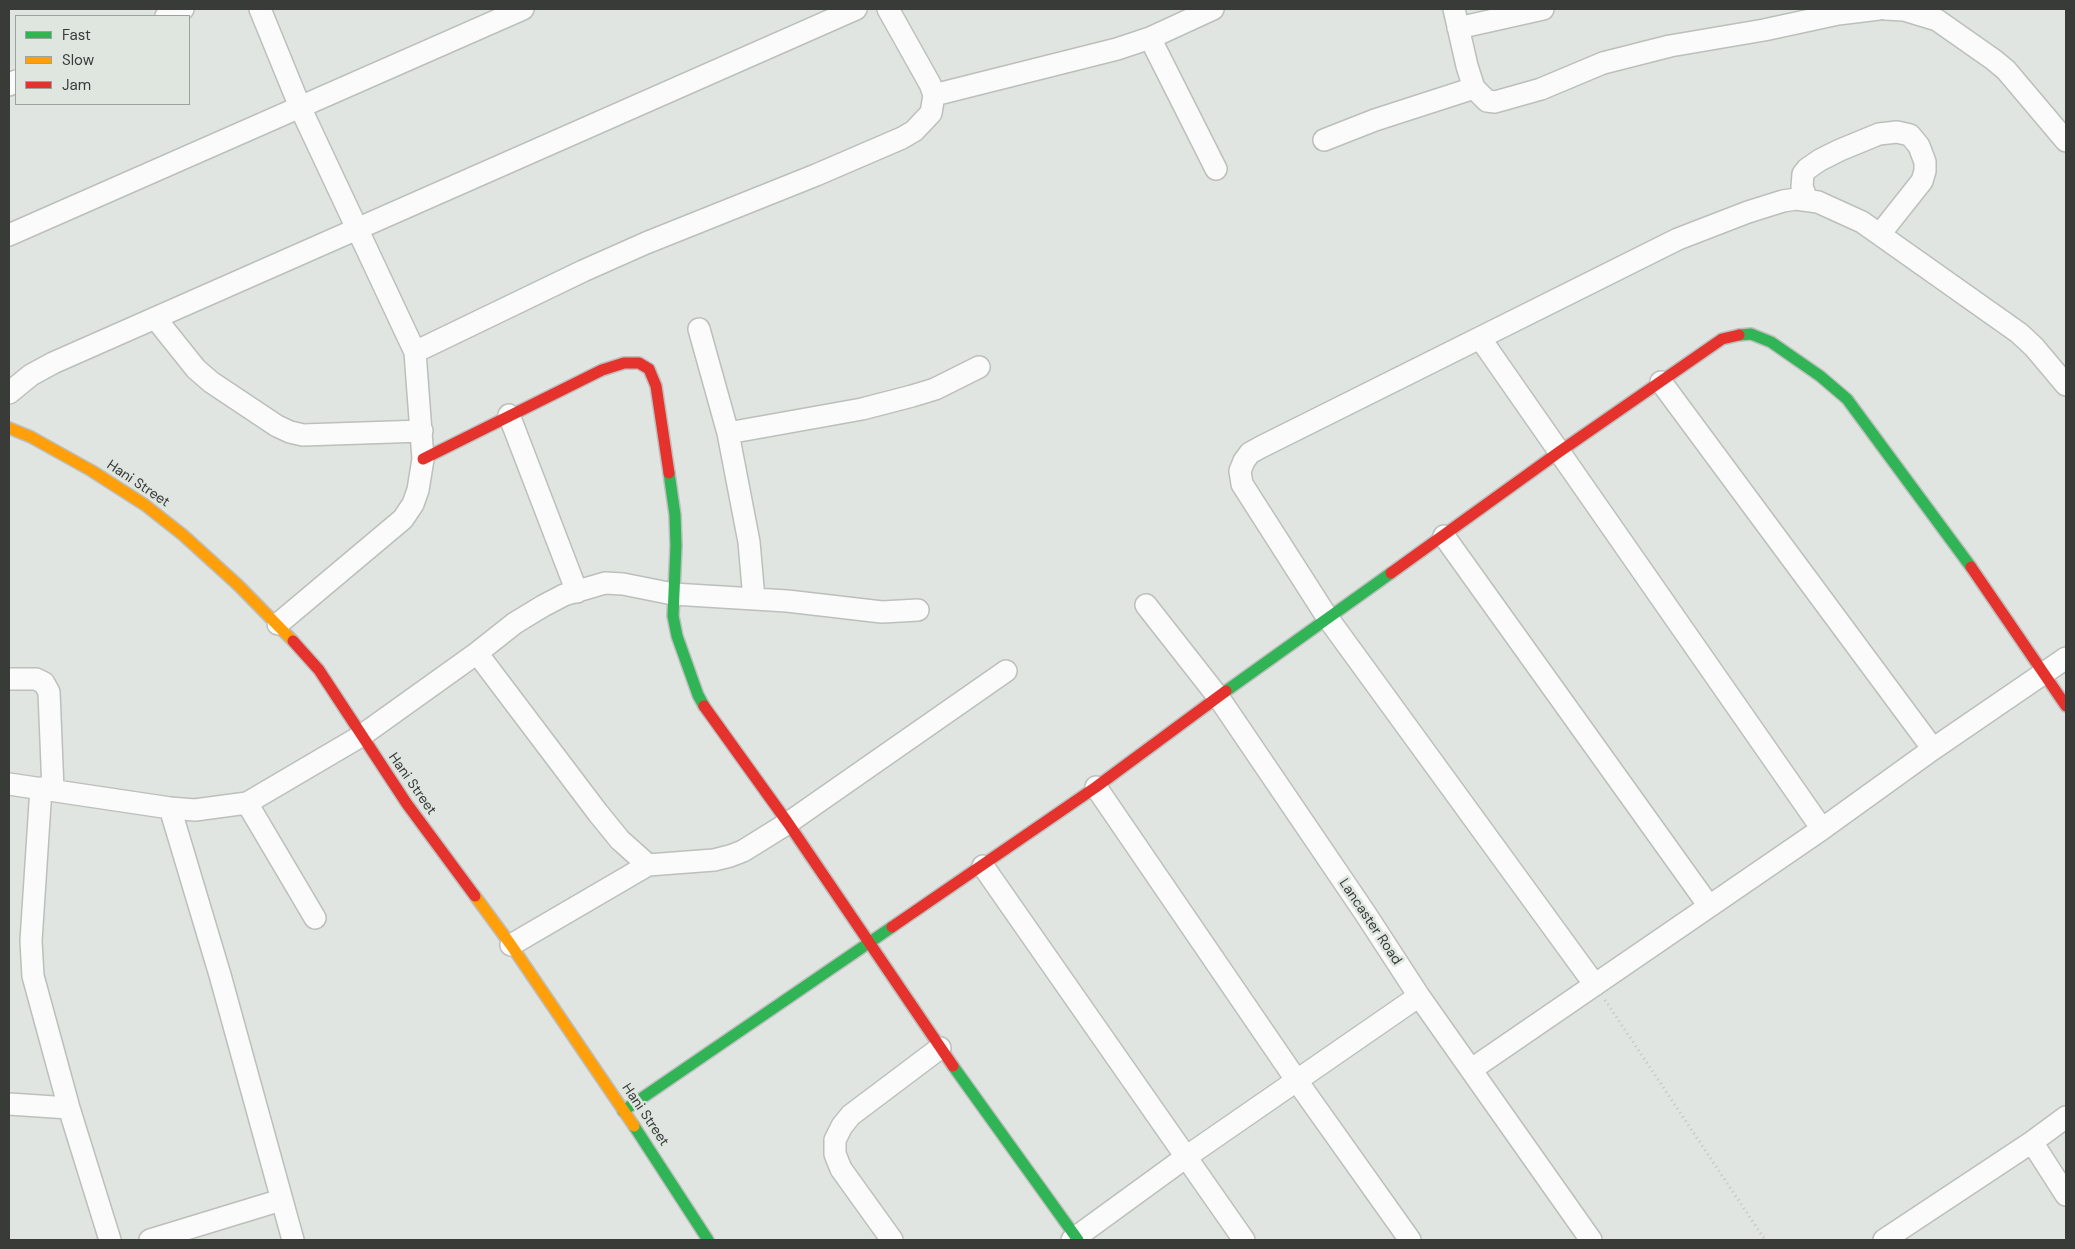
<!DOCTYPE html>
<html>
<head>
<meta charset="utf-8">
<style>
  body { margin:0 }
  #map { position:relative; width:2075px; height:1249px; overflow:hidden; background:#e0e5e1; font-family:"DM Sans",sans-serif }
  canvas { display:block }
  .frame { position:absolute; inset:0; border:10px solid #383b38; pointer-events:none }
  .legend { position:absolute; left:15px; top:15px; width:175px; height:90px; box-sizing:border-box; background:#dfe6e0; border:1px solid #9ca29d; margin:0; padding:6px 9px; list-style:none; font-size:15px; color:#383b38 }
  .legend li { display:flex; align-items:center; gap:10px; height:25px }
  .legend b { width:25px; border:1px solid #9ca29d }
</style>
</head>
<body>
<div id="map">
<canvas width="2075" height="1249"></canvas>
<div class="frame"></div>
<ul class="legend">
<li><b style="height:6px;background:#30b455"></b>Fast</li>
<li><b style="height:6px;background:#ff9f0a"></b>Slow</li>
<li><b style="height:6px;background:#e5322d"></b>Jam</li>
</ul>
</div>
<script>
const ctx = document.querySelector('canvas').getContext('2d');
ctx.lineJoin = 'round';
function poly(rows) {
  const path = new Path2D();
  for (const r of rows) {
    path.moveTo(r[0], r[1]);
    for (let i = 2; i < r.length; i += 2) path.lineTo(r[i], r[i + 1]);
  }
  return path;
}
function trace(path, color, width, dash) {
  ctx.strokeStyle = color;
  ctx.lineWidth = width;
  ctx.lineCap = dash ? 'butt' : 'round';
  ctx.setLineDash(dash || []);
  ctx.stroke(path);
}
function write(font, color, halo, rows, align = 'center') {
  ctx.font = font + ' "DM Sans",sans-serif';
  ctx.lineWidth = 5;
  ctx.setLineDash([]);
  ctx.textBaseline = 'middle';
  ctx.strokeStyle = halo;
  ctx.fillStyle = color;
  for (const [text, x, y, turn = 0] of rows) {
    ctx.save();
    ctx.translate(x, y);
    ctx.rotate((+turn || 0) * Math.PI / 180);
    ctx.textAlign = isNaN(turn) ? turn : align;
    if (halo) ctx.strokeText(text, 0, 0);
    ctx.fillText(text, 0, 0);
    ctx.restore();
  }
}
const street = poly([
  [260,9,300,107,415,352,423,459,418,490,413,504,403,519,278,624],
  [1454,9,1467,66,1474,88,1487,101,1495,102,1541,89,1603,63,1670,46,1764,30,1838,14,1879,9],
  [1885,9,1904,10,1937,20,1994,60,2006,70,2066,141],
  [166,16,183,9],
  [1458,28,1543,9],
  [1150,38,1216,169],
  [9,85,16,81],
  [934,95,1117,49,1150,38,1213,9],
  [1324,140,1375,120,1474,88],
  [1807,199,1802,187,1803,174,1807,169,1820,160,1840,150,1879,134,1897,132,1910,135,1919,146,1925,162,1925,171,1922,181,1880,234],
  [9,235,523,9],
  [156,319,196,369,211,382,277,426,290,432,303,435,422,431],
  [699,329,728,433,749,542,754,599],
  [1480,338,1822,829],
  [415,352,583,271,646,243,816,175,902,138,914,131,931,113,934,95,930,84,888,9],
  [1661,382,1933,749],
  [9,393,31,375,53,363,856,9],
  [509,415,577,592],
  [728,433,862,409,912,396,935,389,979,367],
  [1444,536,1709,906],
  [1146,605,1219,698,1365,913,1419,996,1591,1240],
  [477,653,598,813,620,840,648,865],
  [9,679,36,679,44,683,49,692,53,790],
  [9,784,170,808,195,810,247,803,361,736,477,653,515,623,543,606,564,595,605,583,623,584,673,594,787,601,882,612,918,610],
  [1096,787,1297,1081,1410,1240],
  [41,788,31,941,33,976,69,1108,110,1240],
  [247,803,315,918],
  [170,808,220,975,293,1240],
  [983,866,1244,1240],
  [511,945,648,865,714,860,730,856,743,851,788,823,1006,671],
  [1595,985,1327,617,1242,484,1240,471,1244,461,1250,453,1261,447,1678,239,1748,212,1783,201,1796,199,1818,202,1862,222,2019,333,2034,347,2066,385],
  [1472,1069,1822,829,1933,749,2066,658],
  [9,1104,69,1108],
  [2032,1142,2066,1195],
  [150,1240,281,1200],
  [892,1240,841,1169,835,1154,835,1140,842,1126,851,1115,940,1048],
  [1072,1240,1186,1157,1419,996],
  [1884,1240,2032,1142,2066,1117]
]);
const fast = poly([
  [1739,335,1751,334,1771,342,1820,376,1847,399,1971,567],
  [669,473,675,515,676,546,673,616,677,636,698,695,704,706],
  [1226,691,1391,573],
  [953,1066,1078,1240],
  [623,1111,892,927],
  [634,1126,708,1240]
]);
const slow = poly([
  [9,428,31,437,92,471,145,505,183,535,238,585,293,641],
  [475,896,511,945,634,1126]
]);
const jam = poly([
  [423,459,602,370,624,363,639,363,649,369,656,386,669,473],
  [1971,567,2066,706],
  [1391,573,1559,452,1722,339,1739,335],
  [293,641,319,670,407,804,475,896],
  [704,706,788,823,953,1066],
  [892,927,1096,787,1226,691]
]);
trace(street, '#bcbfbc', 24);
trace(fast, '#bcbfbc', 14);
trace(slow, '#bcbfbc', 14);
trace(jam, '#bcbfbc', 14);
trace(poly([
  [1605,1000,1765,1240]
]), '#c1c3c1', 3, [1, 4]);
trace(street, '#fafbfa', 21);
trace(fast, '#30b455', 11);
trace(slow, '#ff9f0a', 11);
trace(jam, '#e5322d', 11);
write('14px', '#383b38', '#dfe6e0', [
  ["Hani Street",138,484,34],
  ["Hani Street",412,784,55],
  ["Lancaster Road",1370,922,56],
  ["Hani Street",645,1115,56]
]);
</script>
</body>
</html>
